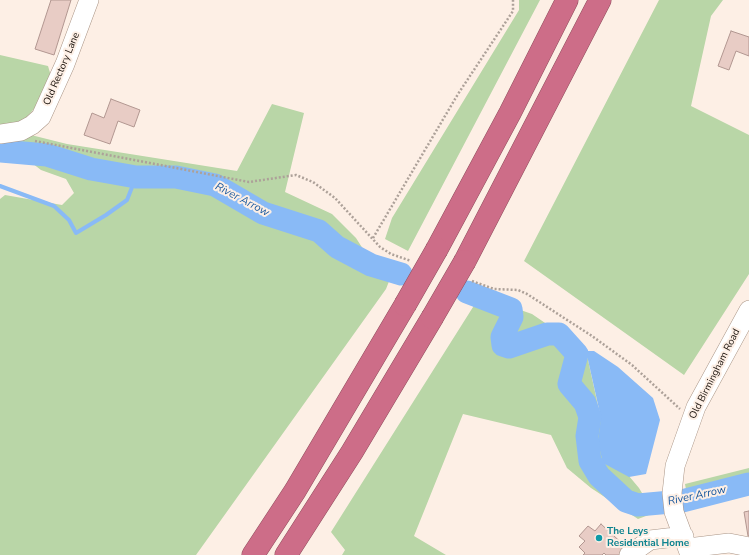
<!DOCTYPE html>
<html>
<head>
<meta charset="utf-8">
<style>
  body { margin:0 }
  canvas { display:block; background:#fdefe5 }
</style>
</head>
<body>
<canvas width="749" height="555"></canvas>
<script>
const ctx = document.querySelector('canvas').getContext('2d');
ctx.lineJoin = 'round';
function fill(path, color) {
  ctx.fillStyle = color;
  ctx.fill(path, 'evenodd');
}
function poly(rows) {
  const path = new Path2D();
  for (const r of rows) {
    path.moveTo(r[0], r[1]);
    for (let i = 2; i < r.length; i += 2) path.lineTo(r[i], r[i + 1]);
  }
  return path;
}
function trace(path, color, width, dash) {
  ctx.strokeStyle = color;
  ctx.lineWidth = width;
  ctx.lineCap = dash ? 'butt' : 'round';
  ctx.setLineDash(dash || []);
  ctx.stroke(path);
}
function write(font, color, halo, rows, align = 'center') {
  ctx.font = font + ' "Nunito Sans",sans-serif';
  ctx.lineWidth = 4;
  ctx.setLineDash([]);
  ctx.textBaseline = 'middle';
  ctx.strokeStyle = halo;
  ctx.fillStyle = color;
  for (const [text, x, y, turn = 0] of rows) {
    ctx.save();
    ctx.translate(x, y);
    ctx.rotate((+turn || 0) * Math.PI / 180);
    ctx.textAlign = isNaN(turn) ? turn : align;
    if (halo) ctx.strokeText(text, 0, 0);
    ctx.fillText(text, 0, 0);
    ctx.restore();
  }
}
fill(poly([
  [519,0,540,0,408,251,385,239,392,218,519,10],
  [659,0,723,0,711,16,691,106,749,135,749,274,684,375,524,261],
  [0,55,48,66,51,76,38,104,22,123,0,127],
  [272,104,304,113,285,192,332,214,356,238,365,252,395,266,386,289,196,555,0,555,0,199,5,195,62,205,74,193,66,179,41,170,11,147,27,134,67,144,237,171],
  [480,296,532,314,586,351,608,451,639,488,654,513,638,519,591,488,567,468,551,435,463,414,414,536,446,555,342,555,345,550,331,532],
  [749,468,749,495,689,506,685,484]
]), '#b9d6a7');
fill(poly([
  [586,351,594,351,618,367,653,398,660,420,646,474,629,477,603,463,598,442,601,418]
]), '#89baf6');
trace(poly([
  [0,186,54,206,69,220,76,233,106,215,127,200,136,177]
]), '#89baf6', 4);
trace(poly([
  [0,151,47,155,91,169,136,177,176,177,215,185,263,213,319,231,337,247,371,265,401,274],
  [467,292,511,309,512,317,502,337,503,345,509,347,547,334,559,334,577,354,569,384,585,403,590,417,587,436,590,461,599,476,626,501,638,505,682,501,749,484]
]), '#89baf6', 23);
const building = poly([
  [51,0,71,0,54,55,35,49,51,0],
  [731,31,749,37,749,56,736,51,729,70,718,66,731,31],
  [111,99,140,110,134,127,118,121,110,144,84,135,92,113,104,118,111,99],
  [749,511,749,536,748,536,744,512,749,511],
  [601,524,626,547,619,555,606,555,604,553,602,555,583,555,585,553,579,547,585,541,579,536,588,526,595,531,601,524]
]);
fill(building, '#e8ccc5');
trace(building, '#b29791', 1);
const minor = poly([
  [0,134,21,131,32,125,41,117,65,64,89,0],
  [688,548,729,543,749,547],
  [629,555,650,540,684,536],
  [690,555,674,512,672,493,675,466,696,407,749,310]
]);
const highway = poly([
  [437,249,510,113,567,0],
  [465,261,600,0],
  [253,555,295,491,405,305],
  [286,555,352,452,432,318]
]);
trace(minor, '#aa9586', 20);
trace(highway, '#8f4e5d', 23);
trace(poly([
  [35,141,249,182,296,175,313,182,335,198,380,247,391,254,411,261],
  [373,238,458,94,513,11,513,0],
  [472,281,494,289,518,290,527,294,592,336,632,365,680,409]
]), '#ada199', 2.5, [2, 2]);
trace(minor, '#fff', 19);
trace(highway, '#cd6d88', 22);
const highwayBridge = poly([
  [405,305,437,249],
  [432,318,465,261]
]);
trace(highwayBridge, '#8f4e5d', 23, []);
trace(highwayBridge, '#cd6d88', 22);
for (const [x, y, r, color] of [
  [599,538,4,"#0f9aa8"]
]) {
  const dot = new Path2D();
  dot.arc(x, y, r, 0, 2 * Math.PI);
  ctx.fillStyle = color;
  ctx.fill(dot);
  trace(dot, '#fdefe5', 1.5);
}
write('10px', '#1b130d', '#fdefe5', [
  ["Old Rectory Lane",62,69,-67],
  ["Old Birmingham Road",715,374,-63]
]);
write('bold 10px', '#0d838f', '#fdefe5', [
  ["The Leys",607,532],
  ["Residential Home",607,544]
], 'left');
write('italic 11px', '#15569d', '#fdefe5', [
  ["River Arrow",242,200,28],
  ["River Arrow",697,496,-12]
]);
</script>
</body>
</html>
